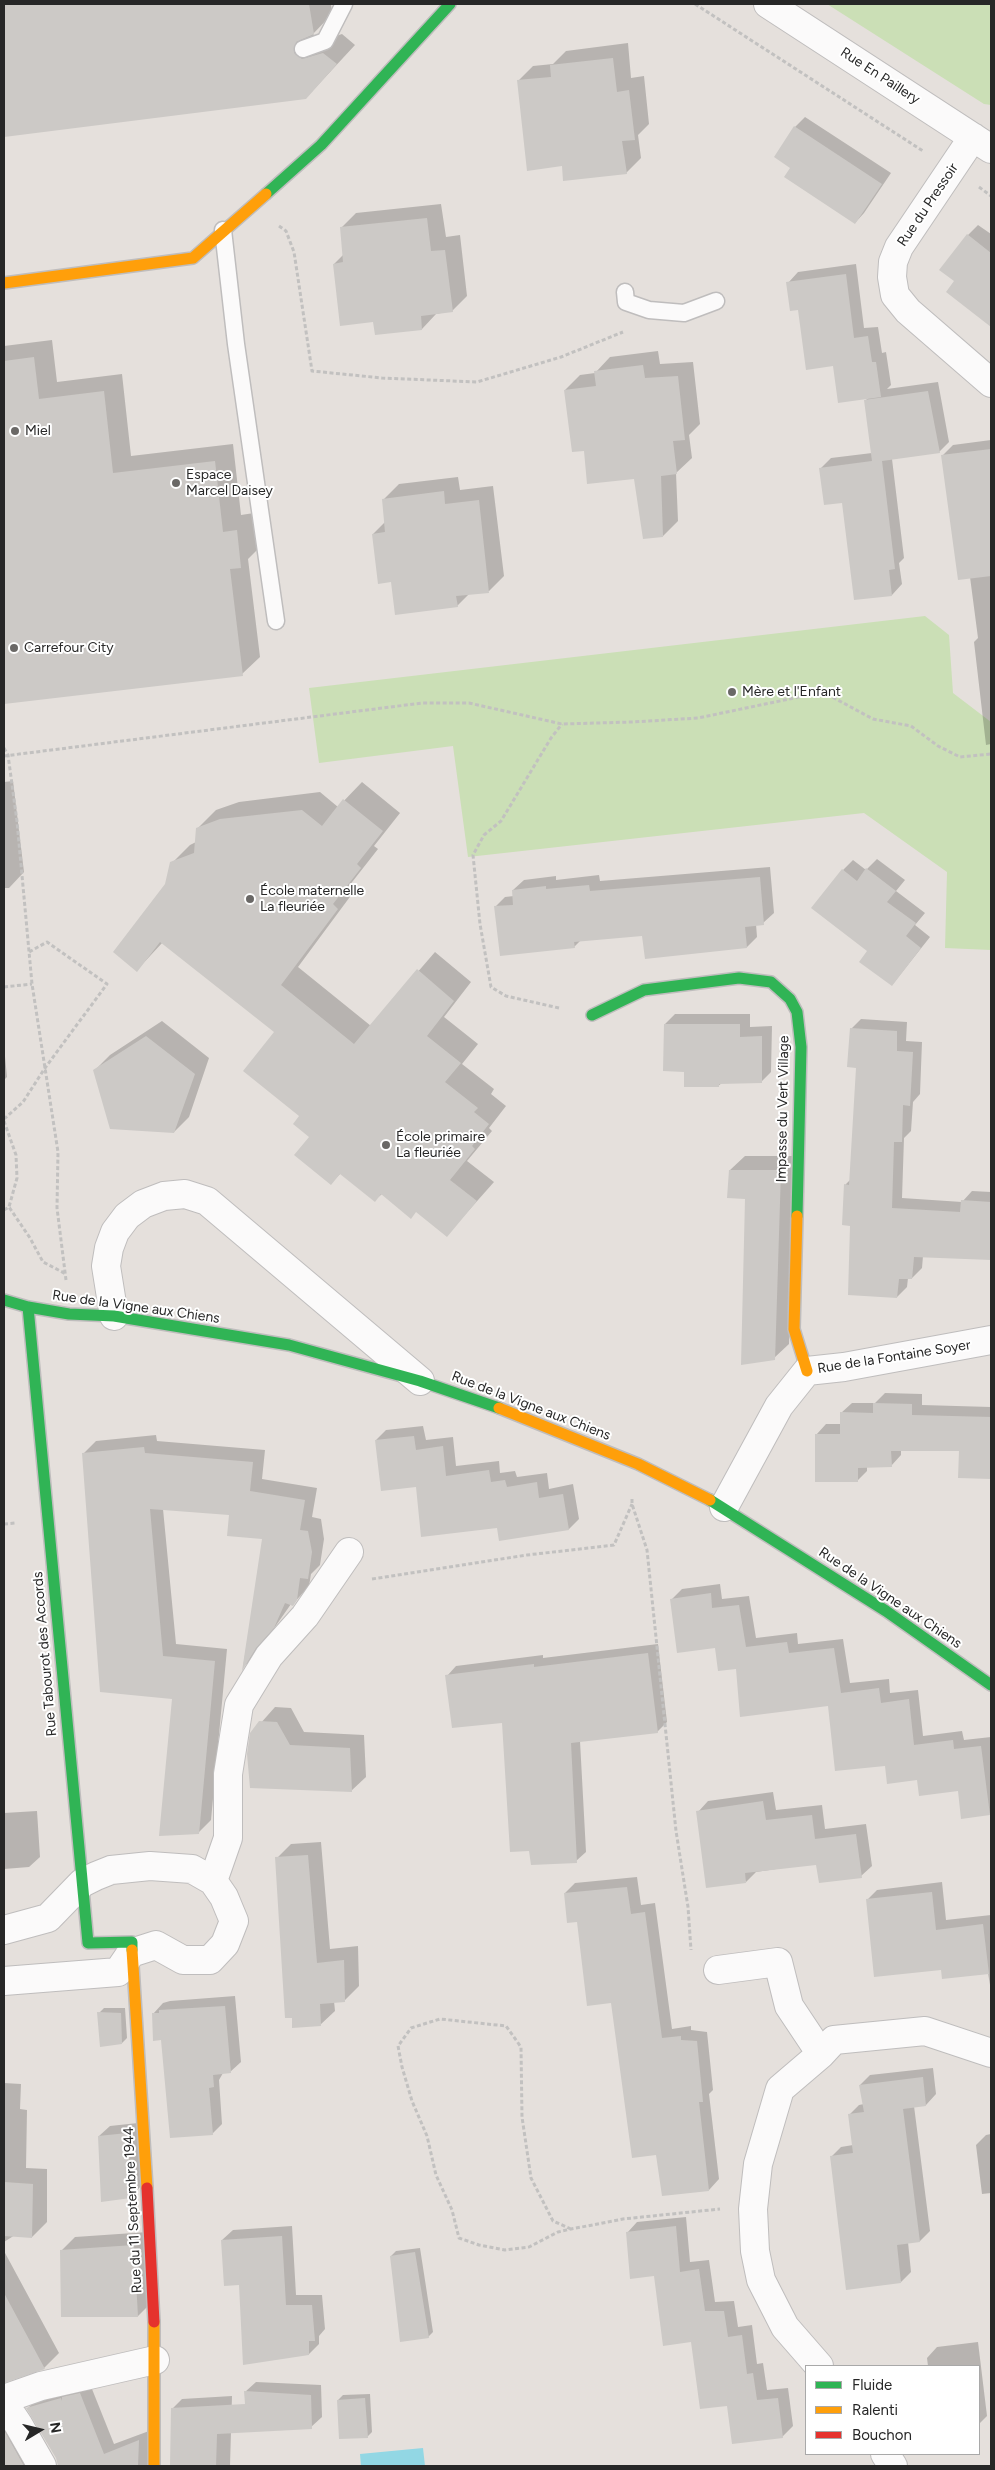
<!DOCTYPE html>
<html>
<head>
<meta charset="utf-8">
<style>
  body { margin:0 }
  #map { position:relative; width:995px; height:2470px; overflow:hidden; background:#e5e0dc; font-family:Figtree,sans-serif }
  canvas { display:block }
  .frame { position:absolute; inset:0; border:5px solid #272727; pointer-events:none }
  .legend { position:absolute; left:805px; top:2365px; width:175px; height:90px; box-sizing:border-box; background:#fff; border:1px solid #a9a9a9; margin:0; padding:6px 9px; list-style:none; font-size:15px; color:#272727 }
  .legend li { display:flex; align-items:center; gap:10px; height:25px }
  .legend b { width:25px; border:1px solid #a9a9a9 }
  .north { position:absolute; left:15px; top:2405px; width:50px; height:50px; -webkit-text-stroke:4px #fff; paint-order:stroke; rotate:81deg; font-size:14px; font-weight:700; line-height:20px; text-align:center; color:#272727 }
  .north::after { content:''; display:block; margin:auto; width:18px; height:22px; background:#272727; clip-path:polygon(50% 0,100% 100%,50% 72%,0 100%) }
</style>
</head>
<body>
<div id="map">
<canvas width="995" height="2470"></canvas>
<div class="frame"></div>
<ul class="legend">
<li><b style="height:6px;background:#30b455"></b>Fluide</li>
<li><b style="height:6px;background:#ff9f0a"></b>Ralenti</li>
<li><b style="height:6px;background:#e5322d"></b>Bouchon</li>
</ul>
<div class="north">N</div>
</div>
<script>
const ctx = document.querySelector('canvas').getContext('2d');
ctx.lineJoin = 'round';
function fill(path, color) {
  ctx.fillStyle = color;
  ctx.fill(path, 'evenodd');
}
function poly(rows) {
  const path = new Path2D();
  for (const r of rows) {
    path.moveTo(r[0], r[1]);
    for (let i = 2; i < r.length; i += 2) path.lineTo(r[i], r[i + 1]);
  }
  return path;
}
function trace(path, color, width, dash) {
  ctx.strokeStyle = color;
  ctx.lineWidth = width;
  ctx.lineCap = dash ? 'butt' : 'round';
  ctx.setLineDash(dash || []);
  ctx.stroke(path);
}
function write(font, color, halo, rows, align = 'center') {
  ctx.font = font + ' Figtree,sans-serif';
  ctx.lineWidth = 4;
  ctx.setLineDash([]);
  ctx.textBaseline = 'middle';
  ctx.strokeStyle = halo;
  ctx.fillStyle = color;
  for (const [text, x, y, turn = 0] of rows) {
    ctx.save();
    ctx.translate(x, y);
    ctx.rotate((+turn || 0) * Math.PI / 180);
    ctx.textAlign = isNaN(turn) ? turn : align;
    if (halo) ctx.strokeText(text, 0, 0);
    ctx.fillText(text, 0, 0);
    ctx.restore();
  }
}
fill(poly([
  [827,4,991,4,991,105,984,104],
  [925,616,949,635,953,693,991,722,991,950,945,948,947,872,864,813,468,857,453,746,319,763,309,688]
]), '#cbdfb6');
fill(poly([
  [423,2448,425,2466,361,2466,360,2454]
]), '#92d7e4');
fill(poly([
  [4,4,331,4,332,14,313,34,321,41,342,34,355,45,306,98,4,136],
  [628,43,631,78,644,76,649,124,638,135,641,158,626,173,563,165,518,81,533,66,553,64,566,51],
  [805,117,891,173,864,213,855,223,792,167,795,127],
  [441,204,446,237,460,235,467,296,452,311,436,314,422,329,374,320,334,264,344,254,341,228,356,213],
  [978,225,991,234,991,314,985,321,955,281,968,235],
  [856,264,864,328,878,327,882,353,886,352,891,385,887,389,938,382,949,442,939,452,892,459,904,558,899,563,902,584,892,595,855,599,844,502,821,468,831,458,872,453,865,401,869,397,834,365,799,309,788,283,798,272],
  [52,340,57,382,122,374,131,456,233,444,241,515,254,513,258,549,248,559,260,657,242,674,4,677,4,346],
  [658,351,660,364,693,362,700,424,689,435,692,458,676,473,678,521,663,536,635,478,585,450,565,390,580,375,595,373,610,357],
  [991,440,991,744,986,745,974,642,978,638,970,577,943,455,953,445],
  [458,477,460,490,493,486,504,576,489,591,469,594,457,606,373,534,385,522,384,499,399,484],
  [13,781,24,872,9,888,4,888,4,782],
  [362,782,400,813,374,846,378,849,349,886,355,890,298,967,371,1026,435,952,471,982,444,1017,478,1044,462,1064,494,1089,491,1094,506,1106,489,1128,492,1131,467,1161,494,1182,447,1235,416,1211,382,1194,375,1200,341,1173,331,1183,301,1115,276,1032,163,942,137,970,166,885,172,863,190,845,196,842,198,828,216,810,239,802,320,792,338,807],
  [877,859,905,880,896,891,925,913,915,925,930,937,892,985,869,951,843,870,853,860,866,870],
  [770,867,774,913,763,923,756,924,757,937,747,947,643,934,581,940,574,947,495,907,505,897,514,896,513,890,524,880,556,876,556,880,599,875,600,881],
  [675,1014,750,1014,750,1027,772,1026,771,1072,761,1082,722,1083,718,1086,686,1070,665,1024],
  [861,1019,907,1022,906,1041,922,1042,920,1094,913,1102,911,1131,904,1138,902,1198,962,1202,972,1191,991,1192,991,1258,923,1256,922,1268,912,1278,908,1278,907,1287,897,1297,851,1224,845,1185,850,1180,858,1066,851,1029],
  [162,1021,209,1058,189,1117,174,1132,95,1070,110,1055],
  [4,1046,7,1077,4,1080],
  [745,1156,795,1156,789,1344,774,1358,747,1198,730,1170],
  [885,1393,922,1394,922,1405,991,1407,991,1478,959,1477,960,1450,901,1450,901,1455,891,1466,867,1466,867,1471,857,1481,816,1435,826,1424,841,1424,841,1413,852,1403,875,1403],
  [423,1426,426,1440,453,1437,456,1466,499,1461,500,1473,515,1471,517,1477,547,1473,549,1489,573,1484,579,1519,569,1529,498,1526,417,1485,376,1440,386,1430],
  [156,1435,157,1441,265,1450,262,1479,317,1488,312,1517,321,1519,324,1539,320,1565,311,1574,309,1586,293,1604,291,1604,254,1657,243,1667,264,1538,230,1514,163,1509,176,1644,227,1649,211,1820,198,1833,173,1698,83,1454,96,1441],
  [720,1584,722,1599,749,1596,756,1638,797,1633,798,1644,843,1639,850,1683,889,1679,890,1693,918,1690,923,1736,962,1731,964,1740,991,1737,991,1813,990,1814,959,1790,919,1779,886,1765,829,1705,737,1668,672,1599,682,1589],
  [658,1644,667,1722,657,1732,580,1741,586,1852,576,1861,503,1721,447,1676,456,1666,543,1655,543,1658],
  [275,1707,291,1708,304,1732,364,1735,366,1777,351,1791,252,1733],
  [773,1792,776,1810,822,1805,825,1829,866,1824,872,1866,861,1876,817,1863,756,1872,746,1882,698,1812,708,1801],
  [37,1811,40,1857,29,1867,4,1869,4,1813],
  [321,1842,330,1949,358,1946,359,1986,345,2000,334,2001,335,2011,320,2025,277,1858,291,1844],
  [637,1877,641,1905,655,1903,672,2029,691,2026,691,2030,707,2032,713,2090,709,2094,719,2179,709,2190,657,2153,612,2002,565,1893,575,1883],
  [942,1882,946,1920,991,1915,991,1991,988,1973,942,1968,867,1900,877,1890],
  [235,1996,241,2062,230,2072,223,2073,219,2080,222,2124,212,2134,162,2038,153,2014,163,2003,170,2001],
  [104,2008,125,2008,127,2038,122,2043,99,2013],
  [933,2068,936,2094,926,2105,914,2106,930,2231,920,2241,908,2242,911,2272,901,2282,831,2157,841,2147,853,2145,849,2115,859,2105,864,2104,860,2085,870,2075],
  [4,2083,21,2084,20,2109,27,2110,26,2168,47,2169,47,2222,32,2237,15,2235,4,2242],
  [138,2123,141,2186,131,2197,99,2136,110,2126],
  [991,2134,991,2193,982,2194,976,2145,986,2135],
  [686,2217,690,2262,709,2260,715,2302,734,2301,738,2327,752,2325,757,2364,763,2363,767,2390,788,2388,793,2426,782,2437,728,2404,655,2275,627,2233,637,2222],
  [292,2226,296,2295,322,2295,325,2329,319,2336,319,2344,309,2354,240,2283,222,2240,233,2230],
  [148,2232,152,2302,138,2316,62,2316,61,2251,75,2237],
  [420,2248,433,2332,428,2337,391,2256,396,2251],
  [4,2251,59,2353,44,2368,19,2376,4,2359],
  [978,2342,987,2416,979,2424,979,2366,928,2366,927,2358,937,2347],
  [256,2382,321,2385,322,2417,311,2427,245,2392],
  [90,2384,114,2444,149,2431,155,2466,59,2466,57,2458,28,2408,38,2398],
  [370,2394,372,2432,367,2437,338,2400,343,2395],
  [232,2396,230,2466,171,2466,172,2409,182,2399],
  [4,2404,41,2466,4,2466]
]), '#0003');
fill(poly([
  [4,4,309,4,314,34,296,42,294,53,302,59,323,53,337,64,306,99,4,137],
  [613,58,617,92,629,90,635,140,622,141,627,174,563,181,562,166,527,171,517,80,551,77,550,65],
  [794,126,882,184,855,224,784,177,790,168,774,157],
  [427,218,431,251,445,250,453,312,421,316,422,330,375,335,373,322,340,326,333,264,343,262,340,227],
  [967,234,991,253,991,327,946,292,954,281,939,270],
  [846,274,854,338,868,336,872,362,876,362,881,397,838,403,833,366,806,370,798,310,790,311,786,282],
  [34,357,39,399,104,391,113,473,215,461,223,532,237,530,241,568,230,569,243,676,4,704,4,361],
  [643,365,645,378,678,376,685,440,673,441,677,474,661,476,663,537,643,539,634,479,587,484,584,451,572,452,564,390,596,386,594,371],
  [928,391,940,453,882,461,895,569,889,570,892,596,854,600,842,503,824,505,819,468,872,461,864,400],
  [991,449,991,576,958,580,941,455],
  [444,491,445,504,479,500,489,593,456,596,458,607,395,615,391,582,378,584,372,534,385,532,382,499],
  [343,799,383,831,357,864,361,868,333,904,338,909,281,985,354,1044,417,969,454,1001,427,1036,461,1063,445,1082,478,1108,474,1112,489,1124,472,1146,475,1149,450,1180,477,1201,447,1237,416,1212,411,1219,381,1194,375,1202,340,1174,331,1185,294,1155,309,1137,293,1124,299,1116,243,1071,274,1032,160,942,137,972,113,952,165,884,170,862,194,853,196,828,220,819,302,810,322,826],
  [866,868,896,891,887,902,916,923,906,936,921,948,892,986,859,962,867,951,811,908,842,869,857,881],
  [760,877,764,925,745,927,747,948,645,959,642,936,574,942,575,948,500,956,494,906,513,905,512,890,546,886,546,889,589,885,590,891],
  [664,1024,740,1024,740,1037,762,1036,762,1083,719,1084,719,1087,684,1087,684,1072,663,1071],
  [850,1028,897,1031,897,1051,913,1052,910,1106,903,1105,902,1142,894,1142,892,1208,960,1212,961,1200,991,1202,991,1260,914,1257,912,1279,899,1279,897,1298,848,1295,850,1226,842,1225,844,1184,849,1185,856,1068,847,1067],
  [146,1036,195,1074,174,1133,110,1129,93,1070],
  [729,1170,781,1170,775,1360,741,1365,745,1199,727,1198],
  [873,1403,912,1404,912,1415,991,1417,991,1479,958,1478,959,1451,891,1451,892,1467,858,1468,858,1482,815,1482,815,1434,840,1434,840,1412,873,1413],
  [414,1436,416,1450,443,1446,446,1476,489,1470,491,1482,505,1480,507,1487,537,1482,539,1498,563,1494,569,1530,499,1541,497,1528,421,1537,416,1487,381,1491,375,1440],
  [144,1447,145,1453,253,1462,250,1491,305,1500,300,1530,308,1531,312,1552,308,1579,300,1578,297,1600,293,1606,285,1603,274,1628,256,1648,242,1671,262,1539,227,1536,229,1515,150,1509,163,1656,215,1661,199,1834,159,1836,172,1699,100,1692,82,1453],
  [711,1593,712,1608,739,1605,746,1647,787,1642,789,1653,834,1648,841,1693,879,1688,881,1703,909,1699,914,1745,953,1740,954,1749,981,1746,990,1815,961,1819,958,1791,919,1796,917,1780,887,1784,885,1766,835,1771,828,1706,740,1717,736,1669,718,1671,715,1648,677,1653,670,1599],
  [648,1653,658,1733,571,1743,577,1863,531,1865,529,1851,510,1852,502,1723,452,1728,445,1675,534,1664,534,1667],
  [259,1721,277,1722,290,1745,350,1748,352,1792,250,1788,247,1754,250,1733],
  [763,1801,766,1820,812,1815,815,1839,856,1834,862,1878,819,1883,816,1865,745,1873,746,1883,706,1888,696,1811],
  [308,1855,317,1963,344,1960,345,2002,320,2004,321,2026,292,2028,292,2018,285,2018,275,1857],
  [627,1887,631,1914,645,1912,662,2038,681,2036,681,2040,697,2041,703,2102,699,2102,709,2191,662,2196,656,2155,632,2158,611,2003,587,2006,577,1922,567,1923,564,1893],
  [932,1892,936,1930,983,1924,989,1974,942,1979,941,1970,874,1977,866,1899],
  [225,2006,231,2073,213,2075,214,2087,209,2088,213,2135,170,2138,161,2040,153,2041,152,2013,159,2013,159,2010],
  [97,2012,121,2013,122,2044,100,2047],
  [923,2077,926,2106,903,2109,920,2242,897,2245,901,2283,846,2290,830,2156,853,2153,848,2114,864,2112,859,2085],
  [128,2133,131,2198,101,2202,98,2136],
  [4,2182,33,2184,32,2238,4,2236],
  [676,2226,680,2272,699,2269,705,2311,724,2311,728,2337,742,2335,747,2374,753,2373,757,2400,778,2398,783,2438,732,2444,727,2406,700,2409,691,2342,663,2346,654,2276,630,2279,626,2232],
  [282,2236,286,2305,312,2305,315,2341,309,2341,309,2355,243,2365,239,2285,224,2286,221,2240],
  [134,2245,138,2317,61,2317,60,2250],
  [415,2252,429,2338,400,2342,390,2256],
  [4,2293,45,2369,4,2383],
  [244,2391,311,2395,312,2429,217,2434,216,2466,170,2466,171,2408,245,2404],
  [80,2393,104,2454,139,2440,138,2466,58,2466,56,2458,26,2408,61,2398,62,2401,62,2397],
  [365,2398,368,2438,339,2439,337,2400],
  [4,2431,5,2432,24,2466,4,2466]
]), '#ccc9c6');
const lane = poly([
  [303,49,325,41,344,4],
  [223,230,236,344,276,621],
  [625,292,626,302,649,310,684,313,716,301]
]);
const street = poly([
  [768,4,991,149],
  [973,137,899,247,893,262,892,277,895,295,908,311,991,383],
  [114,1316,106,1266,109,1248,115,1232,127,1216,143,1204,164,1196,185,1194,207,1201,420,1381],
  [724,1507,779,1406,807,1371,844,1367,991,1340],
  [213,1881,228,1838,228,1774,239,1705,269,1656,305,1616,349,1552],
  [4,1930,48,1918,82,1883,96,1876,111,1870,150,1866,192,1869,213,1881,224,1897,234,1921,225,1944,210,1960,183,1960,156,1945,131,1953,118,1972,4,1981],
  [718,1970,778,1962,789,2006,821,2054],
  [819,2366,785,2327,761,2280,755,2251,753,2209,758,2164,780,2089,821,2054,834,2040,925,2031,991,2053],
  [4,2399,41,2386,155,2360],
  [4,2403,18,2424,42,2466],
  [885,2454,893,2466]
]);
const fast = poly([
  [266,194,321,145,450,4],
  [592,1015,644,990,739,978,771,982,790,999,797,1012,801,1047,797,1216],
  [4,1300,28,1307,69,1314,114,1316,289,1345,420,1381,499,1408],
  [28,1307,88,1943,132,1942,132,1950],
  [710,1500,886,1611,991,1685]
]);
const slow = poly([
  [4,283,193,258,266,194],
  [797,1216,794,1329,807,1371],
  [499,1408,638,1464,710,1500],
  [132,1950,147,2188],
  [154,2466,154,2322]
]);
const jam = poly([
  [147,2188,154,2322]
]);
trace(lane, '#bfbdbd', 19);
trace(street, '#bfbdbd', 30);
trace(fast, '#bfbdbd', 14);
trace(slow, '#bfbdbd', 14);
trace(jam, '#bfbdbd', 14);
trace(poly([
  [695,4,923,151],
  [979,187,991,196],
  [279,226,286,231,294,252,312,371,382,378,477,382,561,357,623,332],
  [4,748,8,755,17,821,32,984,58,1152,57,1208,66,1280],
  [4,756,422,703,469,703,562,724,633,722,698,718,823,692,873,719,911,726,938,746,960,757,991,754],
  [4,987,32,984],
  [559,1008,506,996,491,987,480,924,473,855,484,835,501,821,551,738,562,724],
  [4,1119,23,1102,45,1068,107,984,47,942,29,952],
  [4,1121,16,1155,17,1178,9,1207],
  [4,1210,9,1207,30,1238,43,1262,66,1274],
  [632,1499,632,1504,647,1550,676,1831,688,1907,691,1950],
  [4,1524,15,1523],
  [372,1579,527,1555,614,1545,632,1504],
  [571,2229,553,2221,531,2178,522,2117,521,2047,506,2026,440,2019,411,2028,398,2046,402,2067,412,2101,427,2136,436,2175,452,2210,459,2238,479,2245,505,2250,529,2247,558,2232,571,2229,587,2226,623,2219,720,2209]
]), '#c2c1c0', 3, [4, 2.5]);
trace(lane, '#fbfafa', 16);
trace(street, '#fbfafa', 28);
trace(fast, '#30b455', 11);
trace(slow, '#ff9f0a', 11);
trace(jam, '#e5322d', 11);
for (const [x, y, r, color] of [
  [15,431,5,"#6a6866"],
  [176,483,5,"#6a6866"],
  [14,648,5,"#6a6866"],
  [732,692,5,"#6a6866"],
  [250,899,5,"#6a6866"],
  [386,1145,5,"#6a6866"]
]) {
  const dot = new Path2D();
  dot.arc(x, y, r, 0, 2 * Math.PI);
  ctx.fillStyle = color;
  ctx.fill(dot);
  trace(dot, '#fff', 2);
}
write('14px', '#272727', '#fff', [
  ["Rue En Paillery",880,76,33],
  ["Rue du Pressoir",928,205,-56],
  ["Impasse du Vert Village",783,1109,-89],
  ["Rue de la Vigne aux Chiens",136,1307,8],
  ["Rue de la Fontaine Soyer",894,1357,-9],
  ["Rue de la Vigne aux Chiens",531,1406,21],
  ["Rue de la Vigne aux Chiens",890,1598,34],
  ["Rue Tabourot des Accords",45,1654,-95],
  ["Rue du 11 Septembre 1944",133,2210,-93]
]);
write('14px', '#272727', '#fff', [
  ["Miel",25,431],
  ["Espace",186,475],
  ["Marcel Daisey",186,491],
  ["Carrefour City",24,648],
  ["Mère et l'Enfant",742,692],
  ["École maternelle",260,891],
  ["La fleuriée",260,907],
  ["École primaire",396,1137],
  ["La fleuriée",396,1153]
], 'left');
</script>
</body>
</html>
